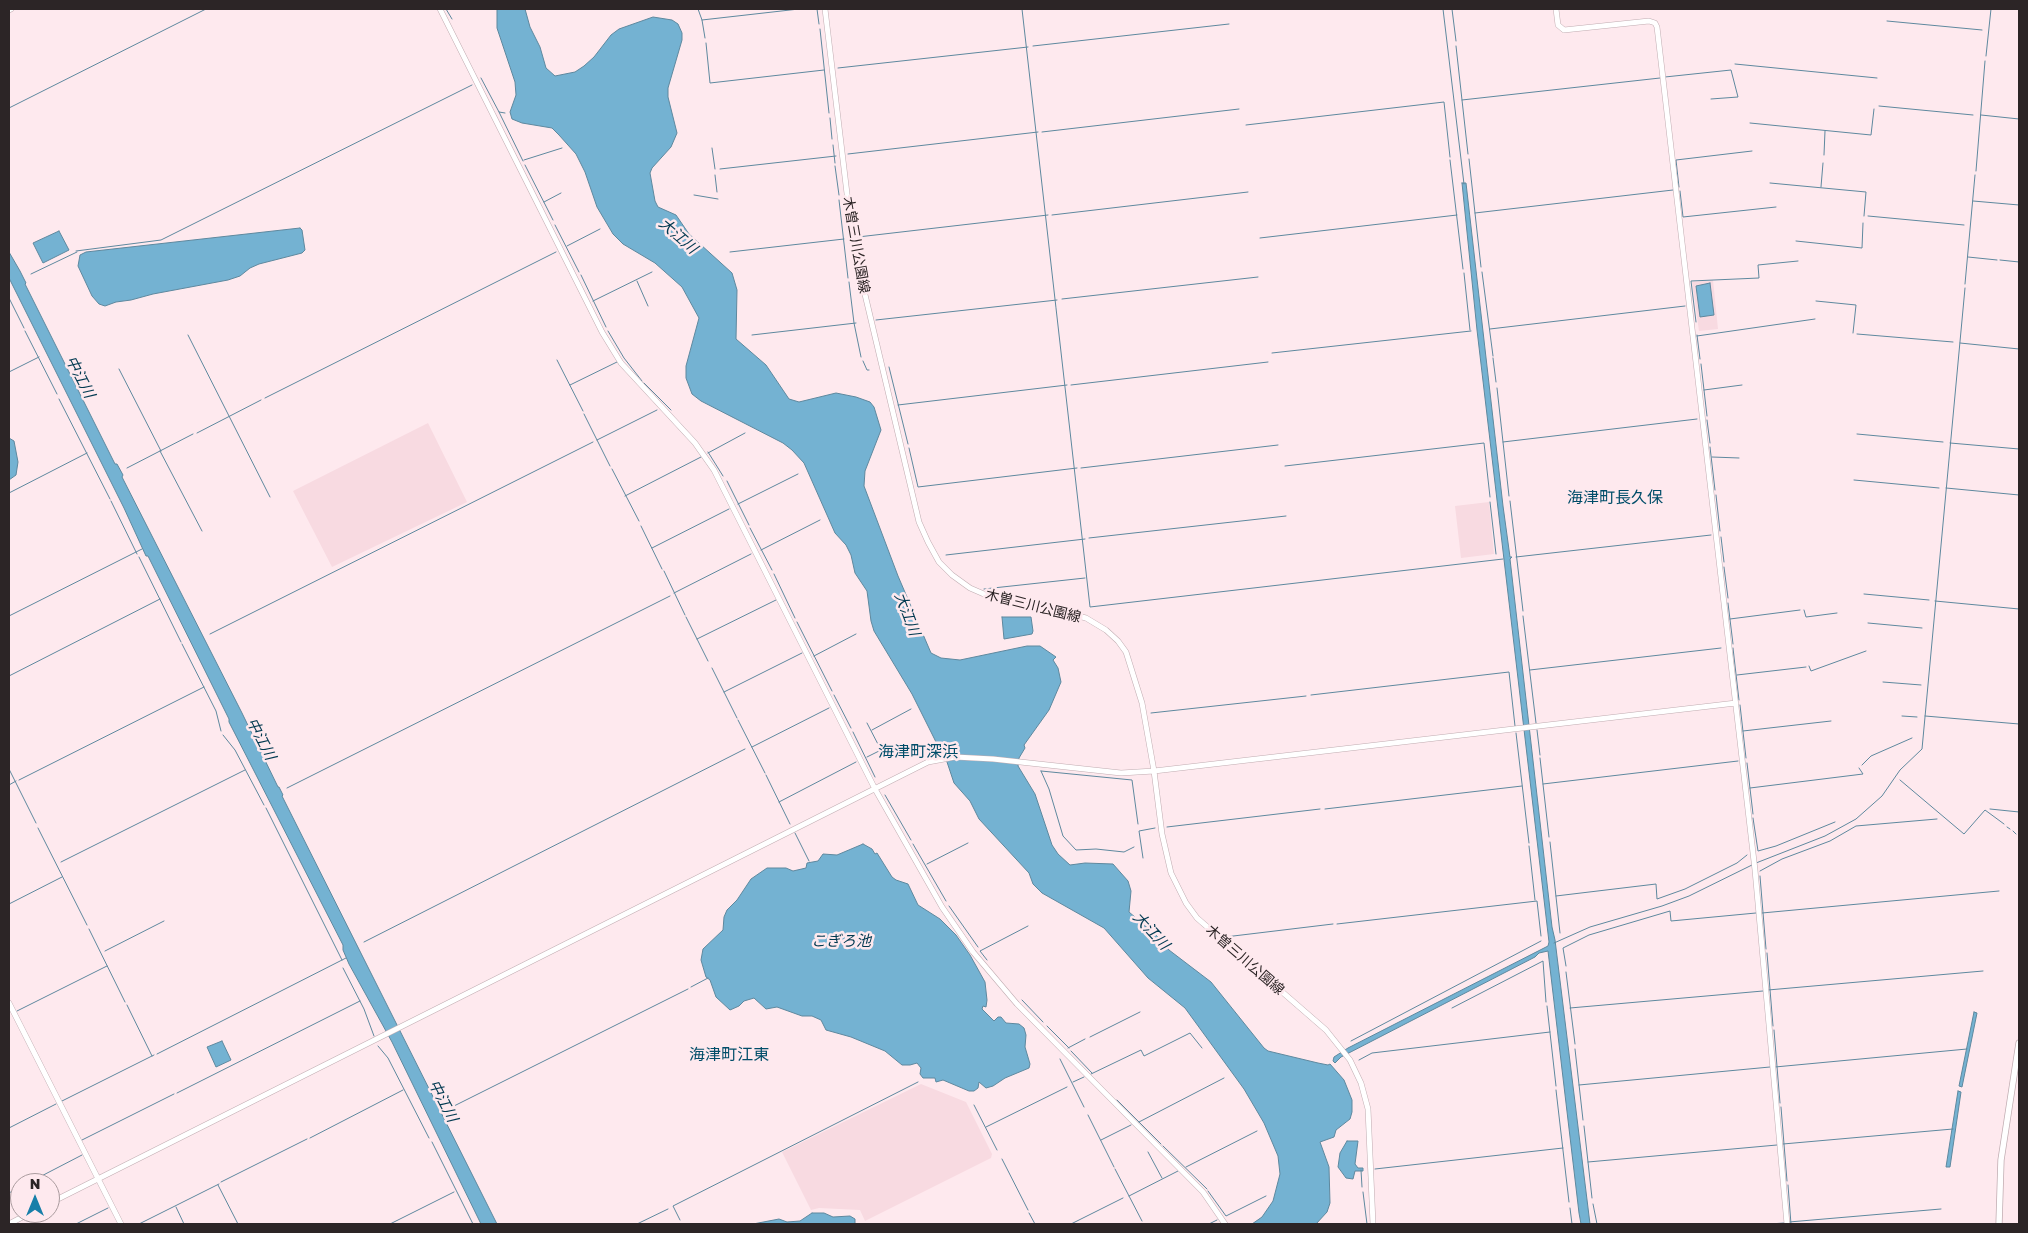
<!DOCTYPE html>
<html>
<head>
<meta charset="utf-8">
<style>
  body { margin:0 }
  #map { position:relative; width:2028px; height:1233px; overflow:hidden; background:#fee9ee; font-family:"Golos Text",sans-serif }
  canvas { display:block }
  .frame { position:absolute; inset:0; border:10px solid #2c2526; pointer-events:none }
  .north { position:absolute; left:10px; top:1173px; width:50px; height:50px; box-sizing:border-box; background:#fee9ee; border:1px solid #aa9b9e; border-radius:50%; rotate:0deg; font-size:14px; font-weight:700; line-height:20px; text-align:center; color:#2c2526 }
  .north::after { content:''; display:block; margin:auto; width:18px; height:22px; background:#187fa9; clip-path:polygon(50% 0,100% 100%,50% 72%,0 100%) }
</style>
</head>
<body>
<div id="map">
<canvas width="2028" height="1233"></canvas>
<div class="frame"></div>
<div class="north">N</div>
</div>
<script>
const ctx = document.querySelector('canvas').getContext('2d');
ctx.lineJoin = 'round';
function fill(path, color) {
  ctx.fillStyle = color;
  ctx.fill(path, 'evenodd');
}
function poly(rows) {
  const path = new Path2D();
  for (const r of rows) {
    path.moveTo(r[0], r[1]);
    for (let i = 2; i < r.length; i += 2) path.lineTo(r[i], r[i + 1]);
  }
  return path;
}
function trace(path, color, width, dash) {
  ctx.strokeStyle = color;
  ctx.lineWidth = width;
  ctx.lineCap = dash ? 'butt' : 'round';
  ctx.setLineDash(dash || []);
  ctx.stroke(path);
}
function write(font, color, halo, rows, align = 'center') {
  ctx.font = font + ' "Golos Text","Noto Sans JP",sans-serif';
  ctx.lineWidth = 5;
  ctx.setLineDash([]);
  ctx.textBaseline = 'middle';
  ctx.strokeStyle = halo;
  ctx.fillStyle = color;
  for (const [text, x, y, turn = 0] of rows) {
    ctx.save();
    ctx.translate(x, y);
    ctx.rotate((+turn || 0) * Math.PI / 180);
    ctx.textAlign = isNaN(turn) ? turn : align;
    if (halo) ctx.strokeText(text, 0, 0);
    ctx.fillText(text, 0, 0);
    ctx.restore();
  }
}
fill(poly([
  [1713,280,1718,329,1699,331,1692,282],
  [428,423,467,502,332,567,293,491],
  [1489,502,1494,554,1461,558,1455,506],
  [921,1084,966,1102,992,1154,991,1158,865,1221,860,1210,819,1208,811,1210,782,1152]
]), '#f8dae1');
const water = poly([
  [497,9,525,9,530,27,540,47,546,68,555,76,575,72,584,66,594,57,611,35,619,29,653,17,672,20,678,24,682,33,682,40,668,88,668,97,677,133,671,147,652,168,650,173,655,201,658,207,676,215,689,234,732,273,737,290,736,339,766,365,789,399,799,402,836,393,856,397,870,402,874,407,881,430,865,471,864,486,898,576,931,653,941,658,960,660,1027,646,1040,646,1056,657,1053,660,1058,668,1061,682,1049,710,1024,745,1025,748,1019,758,1018,766,1035,794,1052,845,1058,854,1070,865,1085,863,1113,864,1128,881,1131,891,1129,912,1157,936,1169,950,1211,982,1264,1048,1268,1051,1318,1063,1328,1065,1330,1064,1344,1080,1352,1100,1352,1112,1350,1119,1336,1130,1334,1137,1320,1142,1329,1167,1330,1203,1327,1212,1316,1224,1252,1224,1262,1217,1273,1201,1280,1174,1278,1156,1264,1123,1244,1089,1185,1008,1148,978,1104,928,1042,893,1033,884,1029,873,979,819,970,801,954,783,944,753,936,742,912,694,874,631,871,621,867,591,855,573,851,555,846,545,835,533,804,463,792,450,783,443,701,401,692,394,686,378,686,366,699,318,682,287,655,263,623,244,613,234,597,207,585,172,576,154,559,135,552,128,522,123,512,119,510,112,516,95,515,82,497,28,497,9],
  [1462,183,1466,183,1503,506,1510,557,1512,557,1510,559,1552,927,1555,940,1590,1224,1581,1224,1579,1213,1548,951,1539,953,1535,957,1341,1057,1335,1063,1333,1061,1334,1057,1348,1048,1548,946,1549,942,1477,330,1462,183],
  [300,228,302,230,305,250,302,253,259,264,250,268,240,276,228,280,153,294,131,300,116,302,105,306,99,304,92,296,78,266,80,255,86,252,300,228],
  [59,231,69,250,43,263,33,243,59,231],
  [9,252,20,271,26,283,25,284,115,464,117,464,123,475,122,477,242,713,278,787,279,787,283,795,282,796,497,1224,481,1224,392,1042,349,964,343,950,343,945,229,722,229,719,148,556,146,556,124,508,9,278,9,252],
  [1710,283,1714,315,1700,317,1696,286,1710,283],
  [9,438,14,441,18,462,16,475,9,480,9,438],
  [1002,617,1031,617,1033,631,1032,634,1004,639,1002,617],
  [863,844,872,849,875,854,877,853,892,877,896,880,908,884,918,905,940,919,956,935,970,955,985,982,987,1000,986,1007,983,1006,982,1009,994,1021,998,1017,1001,1017,1006,1023,1019,1024,1024,1028,1026,1035,1025,1047,1030,1064,1029,1068,1005,1078,993,1086,986,1088,979,1082,978,1088,974,1091,969,1091,943,1080,936,1082,935,1078,923,1078,920,1074,921,1068,917,1063,910,1065,902,1065,885,1051,851,1037,826,1030,821,1020,812,1016,802,1016,777,1007,766,1009,754,998,744,1001,739,1006,730,1010,716,997,710,980,706,977,701,960,703,949,723,930,724,917,727,910,737,900,751,879,767,868,786,868,793,871,806,868,807,863,818,861,823,854,837,855,863,844],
  [1974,1012,1977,1013,1962,1087,1959,1086,1974,1012],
  [222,1041,231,1060,216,1067,207,1047,222,1041],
  [1958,1091,1961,1092,1950,1167,1946,1167,1958,1091],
  [1347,1141,1358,1141,1355,1164,1358,1168,1363,1168,1363,1171,1355,1171,1353,1179,1346,1178,1338,1167,1340,1153,1347,1141],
  [812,1213,824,1213,833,1217,850,1216,855,1219,855,1224,753,1224,779,1219,787,1222,800,1221,812,1213]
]);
fill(water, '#74b2d2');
trace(water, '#5e889e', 1);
trace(poly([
  [446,9,452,19],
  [698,9,702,20,705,38],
  [817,9,819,24],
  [1022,9,1090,607,1503,559],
  [1443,9,1464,184],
  [1452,9,1456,41],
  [702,20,799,9],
  [1887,21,1982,30],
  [820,29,829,113],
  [706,43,710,83,824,70],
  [1033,46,1229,24],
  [1456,46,1468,154],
  [1986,56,1991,9],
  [1735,64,1877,78],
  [838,68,1028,47],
  [1665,77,1731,70,1738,97,1711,99],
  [481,78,499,112,505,113],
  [1462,100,1660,78],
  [1879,106,1973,115],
  [9,108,206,9],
  [499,112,523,161],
  [1981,115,2019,119],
  [830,118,832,139],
  [1750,123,1871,135,1874,109],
  [1246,125,1444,102,1450,157],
  [1042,132,1239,109],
  [833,145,835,163],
  [712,148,715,169],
  [848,154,1038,132],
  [1824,155,1825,131],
  [1469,159,1481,267],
  [524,160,562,148],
  [1450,160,1463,269],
  [525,165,553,220],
  [835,166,839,195],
  [720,169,836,156],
  [1976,171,1985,61],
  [715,175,717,192],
  [1770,183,1866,192,1864,216],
  [1679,187,1676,160,1752,151],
  [1821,187,1823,163],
  [1680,191,1683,217,1776,207],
  [694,195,718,199],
  [839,200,848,278],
  [1973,201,2019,205],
  [544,202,561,193],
  [1475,213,1673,190],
  [1052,215,1248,192],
  [1868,216,1964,225],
  [555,225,579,272],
  [858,237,1048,215],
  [1260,238,1457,215],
  [1796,241,1862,248,1863,223],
  [567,246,600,229],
  [76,251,161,240,472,85],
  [730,252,844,239],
  [1968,257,1997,260],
  [2000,260,2019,262],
  [1482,272,1493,356],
  [1464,273,1470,330],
  [31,274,77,252],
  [581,275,606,327],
  [637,281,648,306],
  [849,282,854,323,861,357],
  [1965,284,1975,175],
  [9,298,24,328],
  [1062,299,1258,277],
  [593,301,652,272],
  [1816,301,1856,305,1853,333],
  [876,320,1057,300],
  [1696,322,1691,281,1759,278,1758,265,1798,261],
  [1490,329,1685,306],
  [25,331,57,394],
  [608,331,624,358,642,381],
  [1857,334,1953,342],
  [188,335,270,497],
  [752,335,856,323],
  [1697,335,1700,359],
  [1697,336,1815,319],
  [1960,343,2019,349],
  [1272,353,1471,331],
  [1493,358,1496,382],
  [557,360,583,411],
  [863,361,867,370,869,370],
  [1701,364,1707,416],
  [889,367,908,444],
  [119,369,161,451],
  [9,372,39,357],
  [644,383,671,410],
  [570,385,617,362],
  [1071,385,1268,362],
  [1497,388,1509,496],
  [1704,390,1742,385],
  [265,398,556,252],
  [59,399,110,499],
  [898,405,1067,385],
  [584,414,610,466],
  [1707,420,1710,443],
  [197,433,261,400],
  [1857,434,1943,442],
  [597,440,657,410],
  [1503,442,1697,419],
  [1950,443,2019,449],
  [1710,447,1715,490],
  [909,448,918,487,1077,468],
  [160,451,202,531],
  [708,452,723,476],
  [708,453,745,433],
  [1712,457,1739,458],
  [1285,466,1484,443,1490,497],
  [127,468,193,434],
  [1081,468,1278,445],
  [612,469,639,521],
  [1854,480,1939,488],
  [727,481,749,525],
  [1946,488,2019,495],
  [9,493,87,453],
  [1716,495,1720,531],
  [625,496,701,457],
  [111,501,137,554],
  [1510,501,1523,611],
  [1490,502,1496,554],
  [738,504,798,474],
  [641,526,662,569],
  [750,528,772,570],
  [1721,537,1724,562],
  [1089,538,1286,516],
  [652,548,729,509],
  [761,550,820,520],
  [946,555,1085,539],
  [139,557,181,642],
  [1516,557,1711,535],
  [1724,567,1728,598],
  [664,571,685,615],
  [774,574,795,618],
  [984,589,1085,578],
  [674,593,751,554],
  [1864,594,1929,600],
  [1935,601,2019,609],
  [1728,603,1733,644],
  [1804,610,1806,617,1837,613],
  [9,616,142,549],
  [1523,616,1536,723],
  [686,617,708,661],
  [1730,619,1800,610],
  [797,622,832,691],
  [1868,623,1922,628],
  [210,634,593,442],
  [697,639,776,600],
  [182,644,216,711,221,731],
  [1733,648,1739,700],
  [814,656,856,634],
  [1809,666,1811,671,1866,651],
  [712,668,737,718],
  [1530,670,1721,648],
  [1737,675,1806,667],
  [9,676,160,599],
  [1883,682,1921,685],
  [724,692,802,653],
  [834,695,851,728],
  [1311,695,1509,672,1515,726],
  [1740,705,1746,758],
  [1151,713,1306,696],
  [1902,716,1917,717],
  [1925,716,2019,724],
  [738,720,765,773],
  [872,730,911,709],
  [1537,730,1540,755],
  [1743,731,1831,721],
  [853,732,875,777],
  [1516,733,1529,843],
  [223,735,235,750,264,805],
  [752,747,829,708],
  [867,757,881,750,867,723],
  [1540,758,1549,837],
  [1747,763,1753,814],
  [1862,765,1871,756,1912,738],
  [9,769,36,823],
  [1041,771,1049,789,1063,836,1076,850,1096,849,1124,852,1134,847],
  [1041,771,1132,780,1138,824],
  [766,775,790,824],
  [19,780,204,687],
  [1900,780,1964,834,1985,810,2004,824],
  [1543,784,1738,761],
  [9,785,16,781],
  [287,788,670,596],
  [1750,788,1863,774,1859,768],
  [885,795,911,840],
  [779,802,856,762],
  [266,808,342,960],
  [1325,809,1522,786],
  [1990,809,2019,812],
  [1753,818,1758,851,1776,846,1835,822],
  [1167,827,1320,809],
  [2007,827,2010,829],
  [38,828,87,925],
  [2013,831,2016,834],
  [795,833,809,861],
  [2019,836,2019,837],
  [1550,842,1560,933],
  [913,844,946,901],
  [1529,846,1535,900],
  [1143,858,1139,831,1155,828],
  [61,862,245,770],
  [1756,863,1825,836,1856,819,1882,796,1900,770,1922,749,1965,288],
  [927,864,968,843],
  [1760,871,1782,859,1830,841,1856,826,1937,819],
  [1760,876,1766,949],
  [1556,896,1656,884,1657,899,1685,889,1737,863,1747,855],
  [9,904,62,877],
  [949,906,978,947],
  [1762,913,1999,891],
  [1337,924,1537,901,1541,936],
  [89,929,125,1002],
  [1225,937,1333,924],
  [364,942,745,749],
  [1554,943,1590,927,1662,906,1689,896,1752,865],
  [105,951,164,921],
  [1767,953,1773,1026],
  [987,960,980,951,1028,926],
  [1566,966,1563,948,1589,935,1670,911,1671,921,1756,913],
  [343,968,364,1009,374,1036],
  [1566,972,1575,1044],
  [691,987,708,978],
  [1768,990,1983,971],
  [1022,1000,1043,1022],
  [127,1005,152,1056],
  [1547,1006,1556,1086],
  [1452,1008,1543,961,1546,1002],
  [1570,1008,1763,991],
  [17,1011,107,966],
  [1047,1026,1069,1048],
  [1774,1030,1780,1103],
  [1090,1037,1140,1012],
  [1351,1041,1541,941],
  [378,1046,388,1058,429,1138],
  [1068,1048,1085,1039],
  [1575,1049,1583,1120],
  [1071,1051,1092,1073],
  [157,1054,346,958],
  [1060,1059,1084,1107],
  [1359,1060,1372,1053,1550,1032],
  [1775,1067,1967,1049],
  [1091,1074,1141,1050,1144,1056,1190,1033,1202,1048],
  [1073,1082,1084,1077],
  [1579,1085,1770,1067],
  [1556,1090,1569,1202],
  [177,1093,360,1001],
  [1117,1100,1161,1144],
  [62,1101,154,1055],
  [974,1105,997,1150],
  [452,1107,688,989],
  [1781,1107,1787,1181],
  [1088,1115,1114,1167],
  [1139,1122,1224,1078],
  [1584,1126,1592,1198],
  [986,1127,1067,1087],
  [9,1128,56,1104],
  [310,1138,403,1090],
  [82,1140,174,1094],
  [1101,1140,1131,1125],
  [432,1142,473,1224],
  [1783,1144,1953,1129],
  [1163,1146,1207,1189],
  [1148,1152,1162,1178],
  [1002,1159,1028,1210],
  [1588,1162,1777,1145],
  [1186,1167,1257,1131],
  [1115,1169,1142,1221],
  [1375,1169,1563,1148],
  [1361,1170,1362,1187],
  [221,1182,307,1139],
  [28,1183,82,1155],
  [218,1185,238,1224],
  [1788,1185,1791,1224],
  [1208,1191,1226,1216,1266,1196],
  [1363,1192,1367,1224],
  [9,1193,20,1187],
  [1129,1196,1178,1171],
  [1593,1204,1597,1224],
  [176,1207,184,1224],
  [1570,1208,1572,1224],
  [1029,1213,1035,1224],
  [680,1220,673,1206,918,1082],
  [1789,1222,1941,1209],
  [76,1224,108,1208],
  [139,1224,219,1184],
  [390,1224,454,1192],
  [637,1224,668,1209],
  [1071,1224,1123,1198],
  [1209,1224,1217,1220],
  [1770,1224,1784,1223]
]), '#5e889e', 1);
const secondary = poly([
  [440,9,602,332,621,363,695,443,714,470,875,789,942,907,973,952,1017,1004,1203,1192,1225,1224],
  [825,9,853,244,919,522,928,542,939,562,952,575,970,588,1000,601,1058,611,1086,618,1106,630,1118,641,1126,652,1142,703,1154,771,1162,834,1171,873,1186,903,1197,918,1326,1030,1350,1060,1361,1083,1368,1109,1373,1224],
  [1556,9,1558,25,1564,30,1649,21,1655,23,1657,27,1755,870,1787,1224],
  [9,10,11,9],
  [9,1003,121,1224],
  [50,1203,928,762,955,757,993,759,1121,773,1154,771,1736,703],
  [9,1224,30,1213]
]);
const primary = poly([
  [1999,1224,2001,1160,2019,1043]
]);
trace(secondary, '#c0acb1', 6);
trace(primary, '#c0acb1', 7);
trace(secondary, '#fff', 5);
trace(primary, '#fff', 5.5);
write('14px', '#2c2526', '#fee9ee', [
  ["木曽三川公園線",856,245,80],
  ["木曽三川公園線",1033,606,14],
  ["木曽三川公園線",1245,960,41]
]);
write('italic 15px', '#013950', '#fee9ee', [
  ["大江川",678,236,41],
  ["中江川",80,377,63],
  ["大江川",907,614,69],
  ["中江川",261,739,63],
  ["大江川",1151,931,47],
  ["こぎろ池",841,941],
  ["中江川",443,1101,63]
]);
write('16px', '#014d69', '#fee9ee', [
  ["海津町長久保",1615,498],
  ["海津町深浜",918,752],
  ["海津町江東",729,1055]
]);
</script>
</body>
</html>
